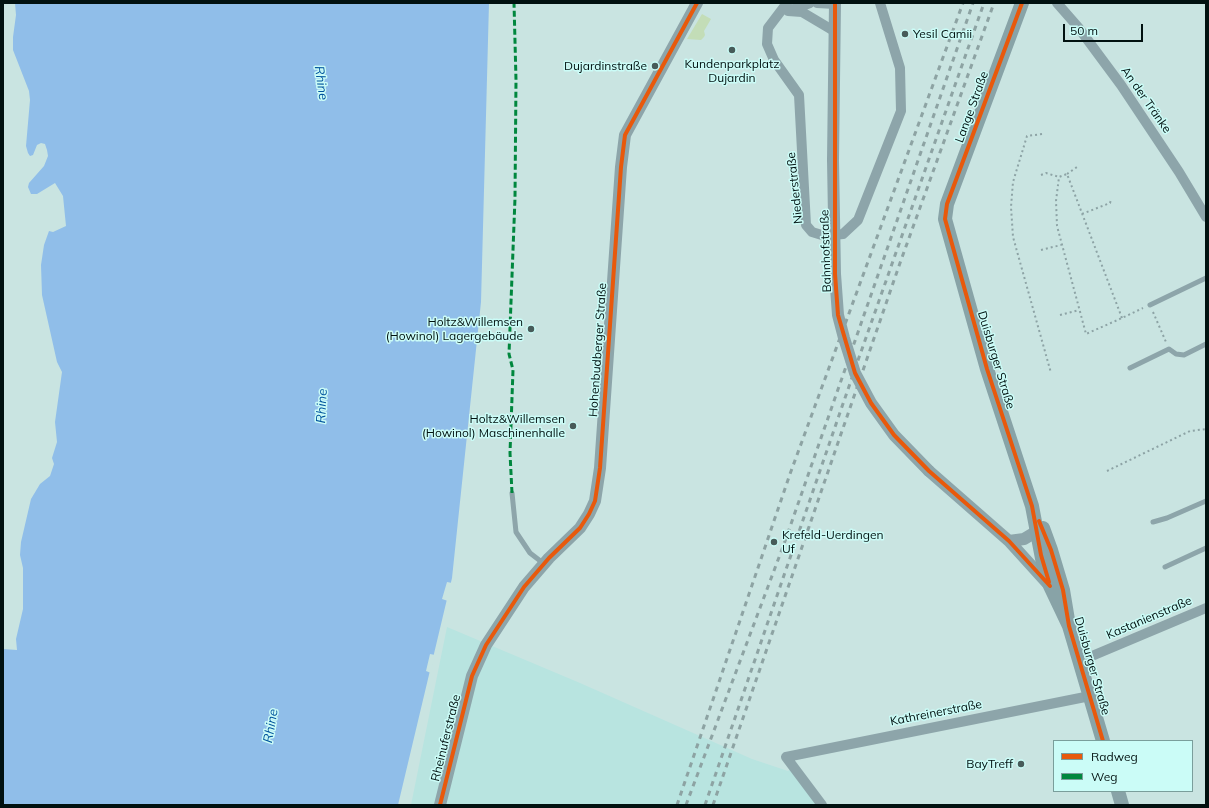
<!DOCTYPE html>
<html>
<head>
<meta charset="utf-8">
<style>
  body { margin:0 }
  #map { position:relative; width:1209px; height:808px; overflow:hidden; background:#c9e4e1; font-family:Mulish,sans-serif }
  canvas { display:block }
  .frame { position:absolute; inset:0; border:4px solid #011110; pointer-events:none }
  .legend { position:absolute; left:1053px; top:740px; width:140px; height:52px; box-sizing:border-box; background:#cbfcf7; border:1px solid #7a9e9b; margin:0; padding:5px 7px; list-style:none; font-size:12px; color:#011110 }
  .legend li { display:flex; align-items:center; gap:8px; height:20px }
  .legend b { width:20px; border:1px solid #7a9e9b }
  .scale { position:absolute; left:1063px; top:24px; width:80px; height:18px; box-sizing:border-box; border:2px solid #011110; border-top:0; padding-left:5px; font-size:12px; line-height:14px; white-space:nowrap; color:#011110; -webkit-text-stroke:3px #cbfcf7; paint-order:stroke }
</style>
</head>
<body>
<div id="map">
<canvas width="1209" height="808"></canvas>
<div class="frame"></div>
<ul class="legend">
<li><b style="height:5px;background:#e8590c"></b>Radweg</li>
<li><b style="height:5px;background:#00873e"></b>Weg</li>
</ul>
<div class="scale">50 m</div>
</div>
<script>
const ctx = document.querySelector('canvas').getContext('2d');
ctx.lineJoin = 'round';
function fill(path, color) {
  ctx.fillStyle = color;
  ctx.fill(path, 'evenodd');
}
function poly(rows) {
  const path = new Path2D();
  for (const r of rows) {
    path.moveTo(r[0], r[1]);
    for (let i = 2; i < r.length; i += 2) path.lineTo(r[i], r[i + 1]);
  }
  return path;
}
function trace(path, color, width, dash) {
  ctx.strokeStyle = color;
  ctx.lineWidth = width;
  ctx.lineCap = dash ? 'butt' : 'round';
  ctx.setLineDash(dash || []);
  ctx.stroke(path);
}
function write(font, color, halo, rows, align = 'center') {
  ctx.font = font + ' Mulish,sans-serif';
  ctx.lineWidth = 3;
  ctx.setLineDash([]);
  ctx.textBaseline = 'middle';
  ctx.strokeStyle = halo;
  ctx.fillStyle = color;
  for (const [text, x, y, turn = 0] of rows) {
    ctx.save();
    ctx.translate(x, y);
    ctx.rotate((+turn || 0) * Math.PI / 180);
    ctx.textAlign = isNaN(turn) ? turn : align;
    if (halo) ctx.strokeText(text, 0, 0);
    ctx.fillText(text, 0, 0);
    ctx.restore();
  }
}
fill(poly([
  [447,627,580,683,752,759,788,771,794,767,823,805,411,805]
]), '#b8e4e0');
fill(poly([
  [702,14,711,19,704,31,705,35,704,37,701,40,687,39]
]), '#c3ddb7');
fill(poly([
  [15,3,489,3,481,302,452,578,398,805,3,805,3,649,17,650,16,639,23,609,23,568,20,555,21,542,31,499,40,484,50,476,54,464,52,458,57,442,55,422,62,372,57,362,42,295,41,265,44,245,49,231,53,232,66,226,63,196,55,183,37,194,31,194,28,187,29,183,44,166,48,156,47,150,45,144,41,143,37,145,33,155,30,156,28,153,26,146,30,100,29,91,13,50,13,37,16,15]
]), '#90bee9');
fill(poly([
  [447,582,452,583,448,601,442,599],
  [430,654,435,655,431,673,426,671]
]), '#c9e4e1');
trace(poly([
  [1042,134,1027,136,1013,182,1011,207,1013,237,1051,373],
  [1067,174,1077,167],
  [1041,175,1046,173,1059,177],
  [1082,214,1110,203,1111,200],
  [1041,250,1061,245],
  [1153,312,1166,342],
  [1060,315,1079,310],
  [1122,318,1067,174,1059,177,1056,201,1057,226,1086,334,1122,318,1143,308],
  [1107,471,1190,431,1206,429]
]), '#8da3a5', 2, [2, 3]);
trace(poly([
  [1150,305,1206,278],
  [1130,368,1169,349,1176,354,1184,355,1206,344],
  [512,493,516,532,530,553,543,563],
  [1153,522,1167,518,1206,501],
  [1165,567,1206,548]
]), '#8da5aa', 5);
trace(poly([
  [787,3,768,28,767,44,774,60,799,95,806,225,812,232,825,236,843,234,858,220,901,111,900,68,880,3],
  [817,3,835,4],
  [1057,3,1078,27,1121,85,1179,172,1206,217],
  [791,10,810,3],
  [788,11,802,12,834,31],
  [1080,661,1206,608],
  [822,805,786,757,1090,696]
]), '#8da5aa', 10);
trace(poly([
  [833,160,835,3],
  [929,471,1009,541,1048,584],
  [1009,541,1024,539,1034,533,1037,527],
  [440,805,472,676,486,645,524,587,549,558,580,528,589,514,595,501,600,468,621,167,625,135,697,3]
]), '#8da5aa', 12);
trace(poly([
  [1022,3,947,204,945,219,987,369,1032,506,1044,569,1050,586,1069,626],
  [1043,528,1051,550,1063,590,1069,626,1103,741],
  [1118,791,1122,805]
]), '#88a3a7', 14);
trace(poly([
  [677,805,790,474,963,3],
  [686,805,784,544,973,3],
  [705,805,856,366,984,3],
  [713,805,900,263,994,3]
]), '#8da3a3', 3, [5, 5]);
trace(poly([
  [833,160,835,274,838,315,844,338,855,373,871,403,894,435,929,471]
]), '#8da5aa', 12);
trace(poly([
  [512,493,510,453,513,370,509,354,515,198,516,80,514,3]
]), '#00873e', 3, [6, 3]);
trace(poly([
  [835,3,835,274,838,315,855,373,871,403,894,435,929,471,1009,541,1050,586],
  [1022,3,947,204,945,219,987,369,1032,506,1041,555,1049,582],
  [1039,521,1051,550,1063,590,1069,626,1103,741],
  [440,805,472,676,486,645,524,587,549,558,580,528,589,514,595,501,600,468,621,167,625,135,697,3]
]), '#e8590c', 4);
for (const [x, y, r, color] of [
  [905,34,4,"#475b59"],
  [732,50,4,"#475b59"],
  [655,66,4,"#475b59"],
  [531,329,4,"#475b59"],
  [573,426,4,"#475b59"],
  [774,542,4,"#475b59"],
  [1021,764,4,"#475b59"]
]) {
  const dot = new Path2D();
  dot.arc(x, y, r, 0, 2 * Math.PI);
  ctx.fillStyle = color;
  ctx.fill(dot);
  trace(dot, '#cbfcf7', 1.5);
}
write('12px', '#011110', '#cbfcf7', [
  ["Yesil Camii",913,34,"left"],
  ["Kundenparkplatz",732,64,"center"],
  ["Dujardin",732,78,"center"],
  ["Dujardinstraße",647,66],
  ["Holtz&Willemsen",523,322],
  ["(Howinol) Lagergebäude",523,336],
  ["Holtz&Willemsen",565,419],
  ["(Howinol) Maschinenhalle",565,433],
  ["Krefeld-Uerdingen",782,535,"left"],
  ["Uf",782,549,"left"],
  ["BayTreff",1013,764]
], 'right');
write('12px', '#011110', '#cbfcf7', [
  ["An der Tränke",1146,100,55],
  ["Lange Straße",972,107,-70],
  ["Niederstraße",795,188,-96],
  ["Bahnhofstraße",826,251,-92],
  ["Hohenbudberger Straße",598,350,-86],
  ["Duisburger Straße",996,360,73],
  ["Kastanienstraße",1149,618,-23],
  ["Duisburger Straße",1092,666,74],
  ["Kathreinerstraße",936,713,-11],
  ["Rheinuferstraße",446,738,-76]
]);
write('italic 13px', '#01549d', '#cbfcf7', [
  ["Rhine",321,83,82],
  ["Rhine",322,406,-87],
  ["Rhine",271,726,-80]
]);
</script>
</body>
</html>
